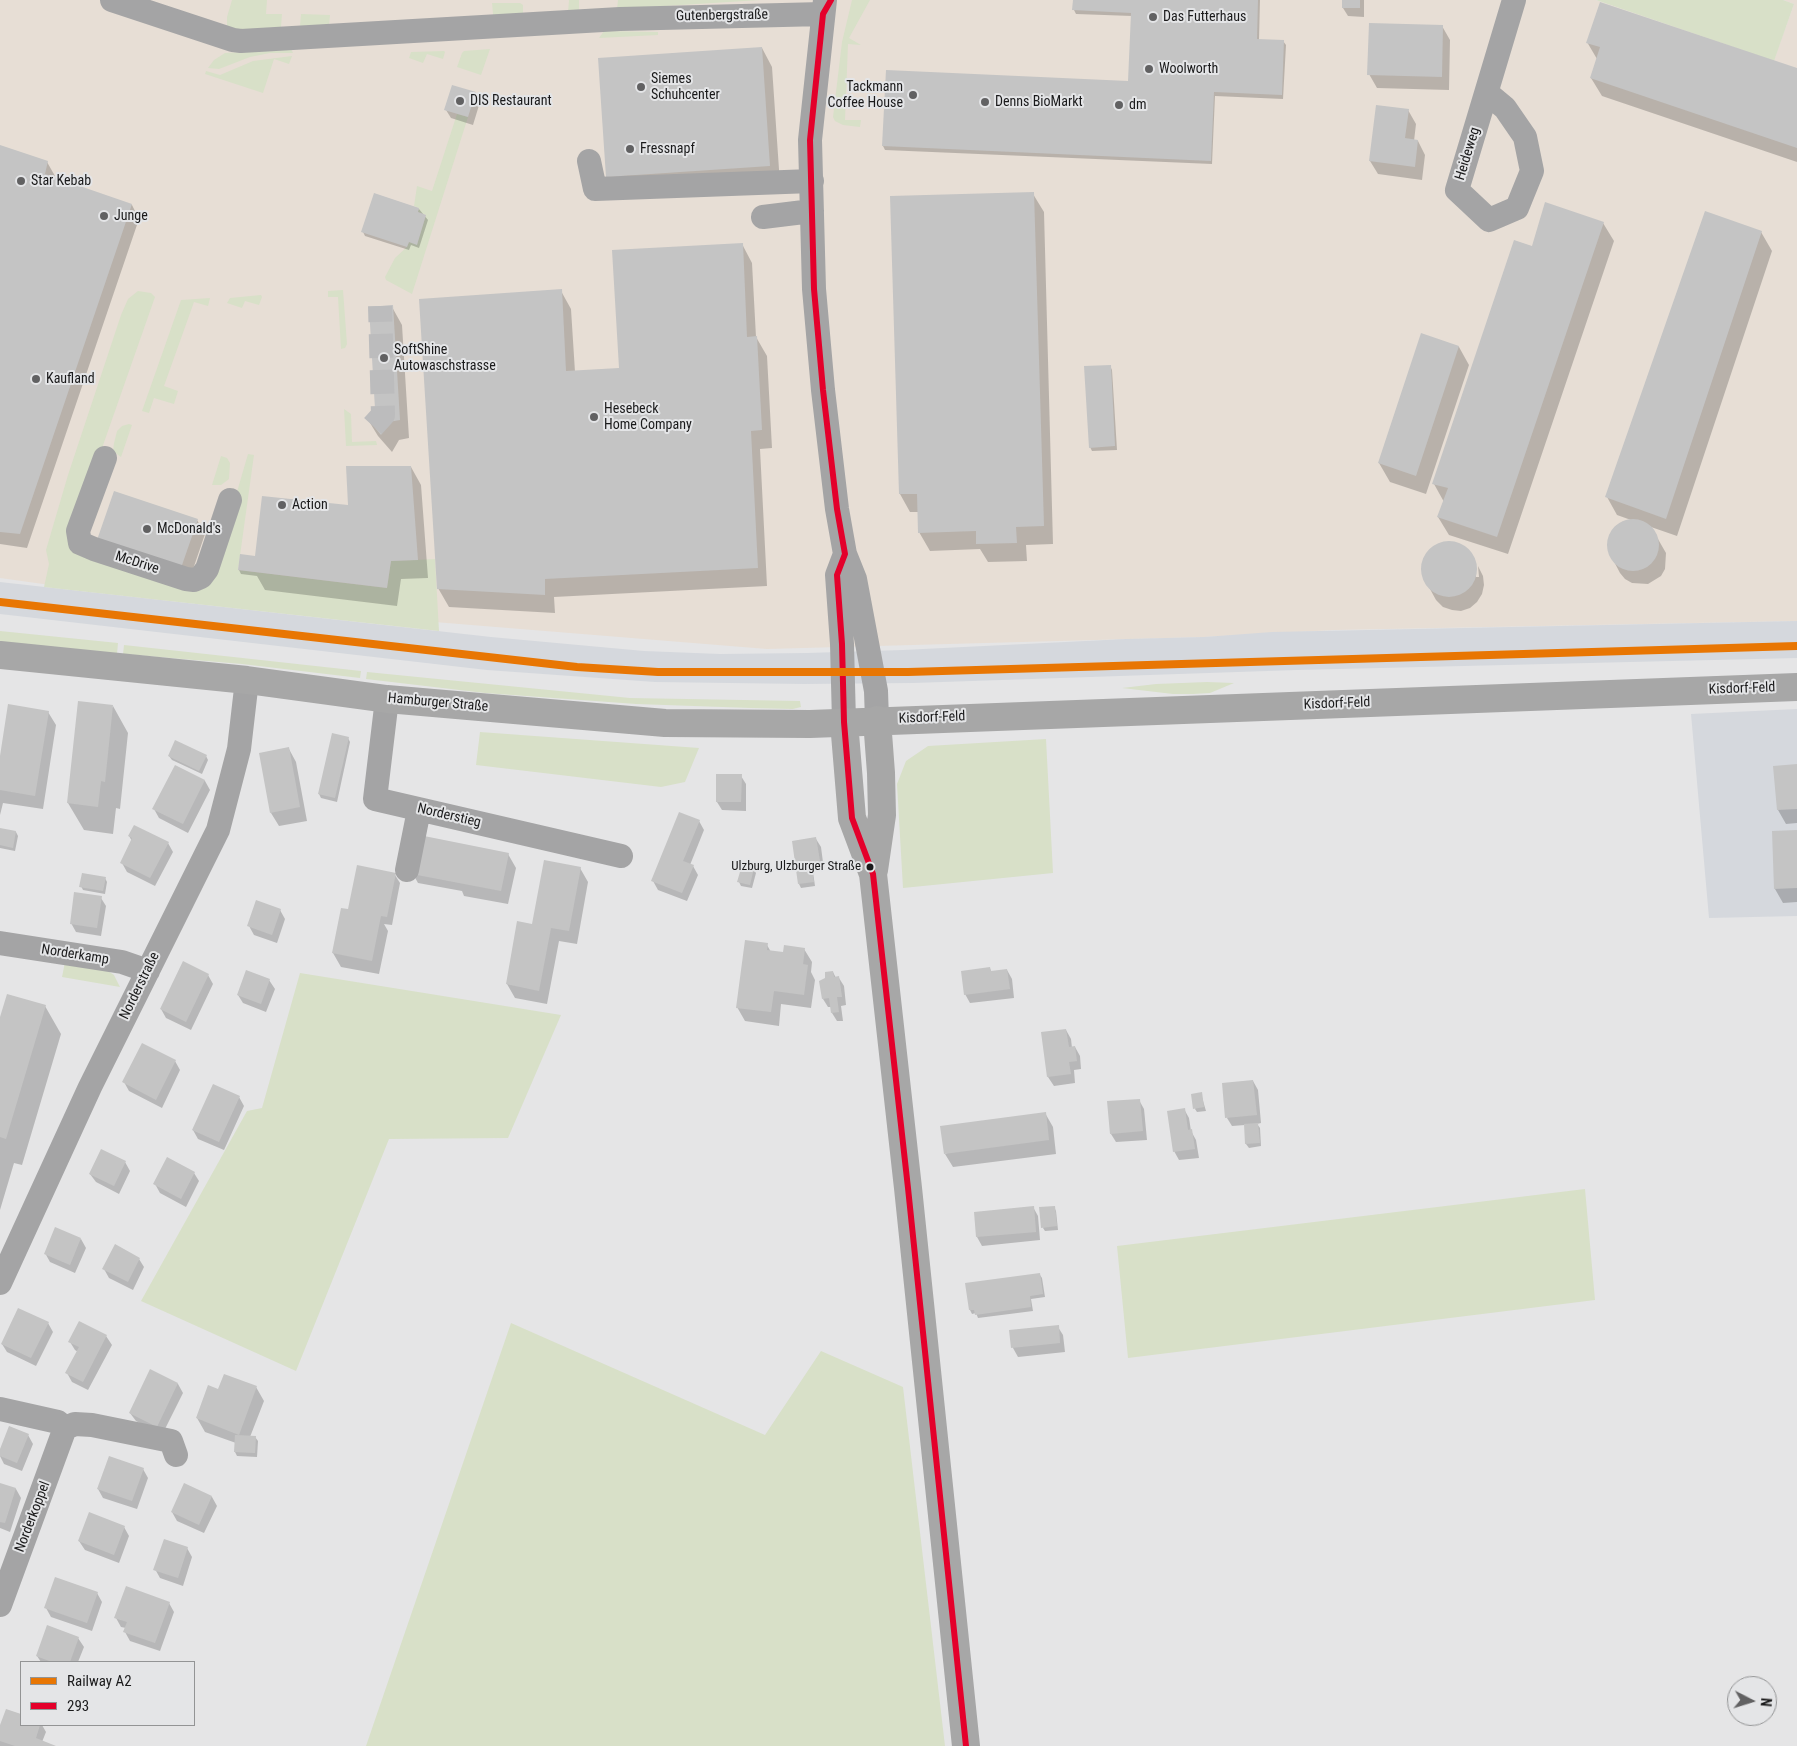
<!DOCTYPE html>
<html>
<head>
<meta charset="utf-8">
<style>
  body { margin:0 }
  #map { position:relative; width:1797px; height:1746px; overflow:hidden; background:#e5e5e6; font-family:"Roboto Condensed",sans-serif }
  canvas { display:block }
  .legend { position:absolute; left:20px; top:1661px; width:175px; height:65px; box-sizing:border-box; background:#e4e5e7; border:1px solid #939495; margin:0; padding:6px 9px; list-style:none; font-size:15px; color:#1a1a1b }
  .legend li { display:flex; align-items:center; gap:10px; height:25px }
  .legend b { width:25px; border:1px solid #939495 }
  .north { position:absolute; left:1727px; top:1676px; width:50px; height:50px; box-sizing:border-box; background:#e4e5e7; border:1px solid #939495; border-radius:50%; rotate:95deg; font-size:14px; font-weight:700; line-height:20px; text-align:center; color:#1a1a1b }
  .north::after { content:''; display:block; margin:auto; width:18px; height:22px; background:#616162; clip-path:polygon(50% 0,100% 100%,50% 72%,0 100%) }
</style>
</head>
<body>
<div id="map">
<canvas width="1797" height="1746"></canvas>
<ul class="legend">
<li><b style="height:6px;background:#e87603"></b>Railway A2</li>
<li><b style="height:6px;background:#e4002b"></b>293</li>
</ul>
<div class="north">N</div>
</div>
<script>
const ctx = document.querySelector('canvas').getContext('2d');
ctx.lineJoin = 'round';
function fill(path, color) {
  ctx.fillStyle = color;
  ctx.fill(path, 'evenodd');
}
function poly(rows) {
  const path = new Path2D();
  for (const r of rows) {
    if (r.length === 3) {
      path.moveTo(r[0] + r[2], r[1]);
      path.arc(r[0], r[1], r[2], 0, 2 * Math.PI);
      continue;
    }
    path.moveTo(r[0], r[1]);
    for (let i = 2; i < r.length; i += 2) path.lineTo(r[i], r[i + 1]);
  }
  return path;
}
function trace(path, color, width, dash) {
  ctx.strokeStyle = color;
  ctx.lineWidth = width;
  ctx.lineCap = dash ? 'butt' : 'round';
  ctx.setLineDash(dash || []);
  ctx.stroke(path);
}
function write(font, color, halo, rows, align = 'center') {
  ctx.font = font + ' "Roboto Condensed",sans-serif';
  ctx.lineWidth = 4;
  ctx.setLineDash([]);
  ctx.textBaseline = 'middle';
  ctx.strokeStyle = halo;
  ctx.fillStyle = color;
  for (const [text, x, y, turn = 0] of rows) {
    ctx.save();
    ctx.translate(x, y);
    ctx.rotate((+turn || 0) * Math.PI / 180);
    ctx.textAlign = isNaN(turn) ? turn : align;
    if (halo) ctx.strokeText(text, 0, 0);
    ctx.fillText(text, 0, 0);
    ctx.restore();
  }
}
fill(poly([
  [0,0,1596,0,1774,60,1794,4,1783,0,1797,0,1797,621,1334,630,1204,637,767,649,151,599,0,578]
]), '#e7ded5');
fill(poly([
  [0,582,491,637,644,651,720,654,807,653,903,650,1126,639,1204,637,1272,632,1797,621,1797,658,1297,670,913,683,804,684,655,682,487,670,0,614],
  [1797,709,1797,916,1709,918,1691,714]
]), '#d5d8dd');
fill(poly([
  [232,0,267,0,266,14,282,14,281,27,239,31,227,27,227,17],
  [569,0,579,0,579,10,568,12],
  [618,0,761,0,617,9],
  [852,0,870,0,849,38,861,45,848,44,845,120,861,120,860,127,843,125,835,121,833,117,842,42],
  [1596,0,1783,0,1794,4,1774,61],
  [492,3,520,3,523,5,523,13,494,16,493,14],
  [301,14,330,15,329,25,300,26],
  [604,31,658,32,658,35,599,38],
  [291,49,293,53,270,53,250,57,219,69,208,68,214,60,225,53],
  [490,49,481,75,457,67,462,53,464,51],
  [444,51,445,52,443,59,427,54,423,63,409,58,411,52],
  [292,56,289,64,274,59,263,93,205,74,206,71,220,75,253,61],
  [457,114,468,117,412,294,386,280,385,277,395,258,407,247,409,242,417,244,426,215,418,212,419,208,414,206,417,186,432,191],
  [343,290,347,344,345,348,341,349,338,297,328,297,328,291],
  [138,291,151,293,155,297,74,528,183,584,232,509,248,454,254,455,238,570,387,588,391,561,435,559,439,631,44,587,49,564,46,550,68,475,121,315,128,299],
  [261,295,262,297,259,305,245,301,242,308,227,303,230,298],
  [210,298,208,306,194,302,164,386,178,391,174,404,154,398,149,413,142,411,181,300],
  [344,409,351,414,352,442,376,441,377,445,346,446],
  [129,424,132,425,121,457,113,451,114,443,117,431,122,426],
  [221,456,227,458,230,463,229,479,221,485,212,485],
  [0,631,118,643,117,654,0,642],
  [124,645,361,671,360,678,242,664,123,654],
  [367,672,630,698,800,701,801,707,793,709,751,708,636,704,485,693,366,679],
  [1207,682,1234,683,1210,693,1193,694,1173,694,1122,688,1156,684],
  [480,732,699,748,685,782,661,787,476,765],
  [1046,739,1053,873,903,888,897,784,906,761,928,746],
  [65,962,102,967,114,975,120,987,62,977],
  [300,973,561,1015,508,1138,389,1139,296,1371,141,1301,247,1111,262,1108],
  [1585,1189,1595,1300,1128,1358,1117,1246],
  [511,1323,765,1435,821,1351,903,1387,945,1746,366,1746]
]), '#d8e0c8');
fill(poly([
  [1074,0,1260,0,1259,40,1283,41,1286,45,1283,99,1215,96,1212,164,885,150,883,146,1129,82,1132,16,1076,14,1074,10],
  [1343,0,1364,0,1364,17,1348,16,1343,8],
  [1442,26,1450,40,1449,90,1377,88,1369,74],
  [1587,42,1797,70,1797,162,1602,96,1591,78,1597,59],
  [762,48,772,67,780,184,608,176],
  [475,93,480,102,473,125,451,118,446,110],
  [1408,110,1416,124,1414,141,1418,141,1425,155,1422,180,1378,174,1370,161],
  [0,146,47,162,55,176,54,178,132,205,139,219,27,548,0,544],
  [1033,194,1044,212,1053,544,1026,545,1027,561,988,562,980,549,930,551,919,532,919,512,910,512,900,494],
  [419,209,428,220,419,248,411,245,409,250,365,236,363,232],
  [1603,223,1614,241,1508,554,1449,535,1438,517,1444,502,1434,484,1533,247],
  [1761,232,1772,251,1677,536,1651,527,1666,553,1665,569,1661,576,1648,584,1632,583,1625,579,1620,573,1608,550,1608,541,1611,533,1616,526,1624,521,1631,520,1617,515,1607,497],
  [742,244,752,263,756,337,767,356,772,448,760,449,767,586,554,597,555,613,449,607,438,588,561,291,571,309,575,372,621,369],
  [392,307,402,325,409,438,399,440,392,452,378,436,367,418,377,409],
  [1422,335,1459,347,1469,365,1426,494,1390,482,1379,463],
  [1110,366,1112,370,1117,450,1092,451,1090,447],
  [411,467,421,485,428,578,401,579,397,606,265,590,257,576,241,574,239,570,349,507],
  [197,520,205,534,189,581,106,553],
  [1448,543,1457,544,1464,547,1474,561,1476,577,1479,577,1478,566,1483,576,1484,585,1482,594,1477,602,1470,608,1461,611,1452,610,1443,607,1436,600,1424,578,1422,570,1423,562,1427,554,1433,548,1440,544],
  [113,706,128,733,120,809,116,808,113,834,84,830,68,803],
  [48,712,56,725,43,809,3,803,0,815,0,765],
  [333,735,348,738,350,742,337,802,321,798,319,794],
  [289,749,296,762,307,821,279,826,271,813],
  [169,756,206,756,208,760,202,774,172,760],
  [1797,765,1797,823,1786,824,1778,810,1774,767],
  [176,766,205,781,210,790,188,833,159,818,154,809],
  [741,776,746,784,746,811,722,810,717,802],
  [699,821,704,830,690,865,693,866,698,875,687,901,658,890,653,881],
  [0,829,16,832,18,836,15,851,0,848],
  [1797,832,1797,902,1783,903,1775,889,1773,833],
  [129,836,168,843,173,852,155,886,127,872,122,863,132,841],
  [816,839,821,847,824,870,813,872,815,886,801,888,799,884],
  [508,854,516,868,508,904,464,896,462,891,418,883,413,874],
  [580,868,588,882,577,944,559,941,547,1004,515,998,507,984,533,926],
  [753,869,756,873,752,888,741,886,739,882],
  [395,875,400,883,392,925,384,924,388,931,379,974,341,967,333,953,349,911],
  [105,878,107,882,105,894,83,890,81,886],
  [101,898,106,906,101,936,76,932,71,923],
  [280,910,285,919,277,943,254,935,249,926],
  [767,945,771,952,784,954,804,949,812,962,811,972,815,980,811,1008,781,1004,779,1026,745,1021,737,1007],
  [990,969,992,972,1007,970,1012,979,1014,998,970,1003,965,994],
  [833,972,836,978,839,978,844,986,846,1005,841,1006,843,1021,837,1021,832,1013,831,1007,828,1007,823,999],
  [208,975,213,984,191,1030,166,1018,161,1009],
  [269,980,275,989,266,1012,243,1003,238,995],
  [45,1006,61,1034,22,1165,14,1163,0,1210,0,1021],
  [1066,1030,1071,1039,1072,1048,1075,1047,1080,1056,1081,1069,1074,1070,1075,1083,1054,1086,1048,1077,1042,1033],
  [175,1061,180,1070,162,1108,129,1091,124,1082],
  [1253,1081,1258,1090,1261,1123,1257,1124,1260,1128,1261,1146,1249,1148,1246,1144,1245,1125,1232,1126,1227,1118],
  [1201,1094,1206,1111,1197,1112,1195,1109],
  [239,1097,244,1106,224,1150,198,1139,193,1130],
  [1139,1100,1144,1109,1147,1140,1116,1142,1111,1134],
  [1184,1109,1189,1118,1191,1131,1196,1140,1199,1158,1179,1160,1174,1151],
  [1045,1113,1053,1127,1056,1154,953,1167,945,1154],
  [125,1162,130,1171,119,1194,96,1182,90,1174],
  [194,1173,199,1181,186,1207,160,1193,155,1184],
  [1033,1207,1038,1216,1040,1240,982,1246,977,1237,975,1213],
  [1054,1207,1056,1211,1058,1230,1045,1231,1043,1228],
  [81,1239,86,1248,75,1273,50,1262,45,1253],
  [139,1259,144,1267,133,1290,109,1278,104,1269],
  [1040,1275,1042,1278,1045,1297,1031,1299,1033,1311,978,1318,976,1313,972,1314,970,1310],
  [80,1322,106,1336,112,1345,88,1390,72,1382,67,1373,78,1352,75,1350,70,1342],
  [48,1323,53,1332,36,1366,7,1352,2,1344],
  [1058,1327,1063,1335,1065,1352,1018,1357,1013,1348,1011,1332],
  [151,1371,178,1384,183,1393,162,1435,136,1421,130,1413],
  [256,1387,264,1401,250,1437,255,1437,258,1441,257,1457,237,1456,235,1452,236,1443,205,1432,197,1418,219,1390],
  [28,1435,33,1444,22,1471,4,1464,0,1456,0,1452],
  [143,1469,148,1478,137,1509,103,1498,98,1489],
  [0,1484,16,1489,21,1498,10,1532,0,1528],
  [184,1485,212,1497,217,1506,204,1533,177,1521,172,1512],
  [124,1527,129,1536,119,1563,85,1550,79,1541],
  [187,1548,192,1557,183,1586,160,1578,155,1569],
  [97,1593,102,1602,92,1631,51,1617,46,1608],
  [169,1603,174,1612,160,1651,130,1641,125,1632,126,1628,121,1627,116,1618],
  [78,1638,84,1647,78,1662,41,1662,37,1656],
  [7,1710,21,1716,21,1725,42,1725,46,1732,42,1742,53,1746,0,1746,0,1728]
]), '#0003');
fill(poly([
  [1073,0,1258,0,1257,39,1284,40,1282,95,1214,92,1211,161,882,146,886,70,1128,81,1131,13,1072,10],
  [1342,0,1360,0,1360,8,1342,8],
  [1600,2,1797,68,1797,148,1590,78,1600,47,1586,43],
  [1369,23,1443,25,1442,77,1367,75],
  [762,47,770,166,606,177,598,58],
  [452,85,476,92,468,117,444,110],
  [1376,105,1409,109,1405,138,1418,140,1415,167,1369,161],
  [0,145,48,161,45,174,132,204,20,534,0,532],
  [1034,192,1044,526,1016,527,1017,543,976,544,976,531,918,533,917,494,899,494,890,196],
  [374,193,419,208,418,212,426,215,417,245,409,242,407,247,361,232],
  [1545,202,1604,222,1497,537,1437,517,1448,488,1432,484,1514,240,1532,246],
  [1705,211,1762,231,1666,519,1605,497],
  [743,243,747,337,757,336,762,430,751,431,758,568,545,579,545,595,437,589,419,299,562,289,566,371,619,368,612,250],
  [393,305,400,420,389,422,381,435,366,417,375,409,369,307],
  [1421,333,1459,346,1416,476,1378,463],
  [1111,365,1115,446,1089,448,1084,366],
  [346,466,411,466,418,560,391,561,387,588,238,570,240,554,255,556,262,496,348,505],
  [114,491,198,519,181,568,97,540],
  [1633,545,26],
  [1449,569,28],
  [78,701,113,705,105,782,101,781,98,807,67,803],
  [8,704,49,711,35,796,0,790,0,756],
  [332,733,349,737,335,798,318,794],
  [175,740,207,755,199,771,168,756],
  [289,747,300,807,270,813,259,753],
  [1797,764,1797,809,1777,810,1773,766],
  [175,765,205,780,183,824,152,809],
  [716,774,742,774,741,802,716,802],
  [679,812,700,820,683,861,694,865,682,893,651,881],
  [134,825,169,842,150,878,120,863,132,838,128,836],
  [0,828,16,831,13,848,0,845],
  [1797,830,1797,888,1774,889,1772,831],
  [419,835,509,853,501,891,412,874],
  [816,837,820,861,811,863,814,882,798,884,792,841],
  [544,860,581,867,569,931,551,928,539,991,506,984,517,921,532,924],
  [357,865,396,873,387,917,381,916,372,961,332,953,341,908,348,909],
  [742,865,754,868,750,885,737,882],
  [82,873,106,877,103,891,79,887],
  [74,892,102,896,97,928,70,924],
  [256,900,281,909,272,935,247,926],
  [745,940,768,943,767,950,783,952,784,945,805,948,803,964,808,965,804,995,774,991,771,1012,736,1008],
  [183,961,209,974,186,1022,160,1009],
  [990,967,991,971,1007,969,1010,989,964,995,961,971],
  [246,970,270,979,261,1004,237,995],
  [833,971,834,977,839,976,842,997,837,997,839,1012,831,1013,829,998,822,999,819,981,825,978,825,972],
  [7,994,46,1005,6,1139,0,1137,0,1017],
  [1066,1029,1069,1047,1075,1046,1077,1061,1069,1062,1071,1074,1047,1077,1041,1032],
  [142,1043,176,1060,156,1100,122,1082],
  [1253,1080,1257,1115,1225,1118,1222,1083],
  [213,1084,240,1096,219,1142,192,1130],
  [1202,1092,1204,1107,1193,1109,1191,1094],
  [1140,1099,1143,1131,1110,1134,1107,1101],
  [1185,1108,1188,1130,1192,1129,1195,1149,1173,1152,1167,1111],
  [1046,1112,1049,1140,944,1154,940,1126],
  [1258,1123,1260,1143,1245,1144,1244,1124],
  [101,1149,126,1161,114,1186,89,1174],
  [167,1157,195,1172,181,1199,153,1184],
  [1034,1206,1036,1232,976,1237,974,1212],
  [1055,1206,1057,1226,1041,1228,1039,1207],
  [55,1227,81,1238,70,1265,44,1254],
  [115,1244,140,1258,128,1282,102,1269],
  [1040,1273,1043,1294,1030,1296,1031,1307,975,1315,974,1310,969,1310,965,1283],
  [18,1308,49,1322,31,1358,1,1344],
  [79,1321,107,1335,83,1382,65,1373,79,1347,68,1342],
  [1059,1325,1060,1343,1011,1348,1009,1330],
  [150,1369,178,1383,157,1427,129,1413],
  [224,1374,257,1386,239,1435,196,1418,208,1385,218,1389],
  [9,1426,29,1434,17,1463,0,1456,0,1449],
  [235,1435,256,1436,255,1453,234,1452],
  [109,1456,144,1468,132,1501,97,1489],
  [0,1483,16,1488,5,1523,0,1522],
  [184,1483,212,1496,199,1525,171,1512],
  [89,1512,125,1526,114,1555,78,1541],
  [164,1539,188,1547,178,1578,153,1570],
  [55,1577,98,1592,87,1623,44,1608],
  [126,1586,170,1602,155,1643,123,1632,127,1622,114,1618],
  [47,1625,79,1637,70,1662,52,1662,36,1656],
  [6,1709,21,1714,21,1725,40,1725,36,1738,56,1746,15,1746,0,1741,0,1725]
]), '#c4c4c4');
trace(poly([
  [373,426,383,415,380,306]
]), '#bcbcbd', 24, [24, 12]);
trace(poly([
  [112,0,233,40,241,41,620,19,823,14],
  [825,0,810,140,814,289,823,390,837,509,845,554,855,579,876,691,877,720],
  [1487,93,1505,108,1525,137,1532,171,1517,208,1489,220,1457,190,1514,0],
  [589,161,595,189,812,181],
  [763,217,812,211],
  [105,458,78,531,80,543,94,549,186,579,194,580,201,577,207,569,230,500],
  [387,699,375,799,621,856],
  [844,722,842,644,837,575,845,554],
  [407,870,419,810],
  [0,943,122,962,148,971],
  [0,1283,90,1087,218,830,239,749,247,680],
  [0,1409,58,1422,65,1428,0,1605],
  [65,1428,75,1424,92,1425,171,1441,176,1455]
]), '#a4a4a5', 24);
trace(poly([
  [0,655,247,680,387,699,665,723,810,724,1797,687],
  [844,722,852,818,873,874,908,1188,966,1746],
  [874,870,882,815,881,773,877,720]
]), '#a7a7a7', 28);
trace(poly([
  [831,0,823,14,810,140,814,289,823,390,837,509,845,554,837,575,842,644,844,722,852,818,873,874,908,1188,966,1746]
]), '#e4002b', 6);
trace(poly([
  [0,602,577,667,658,672,908,672,1797,646]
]), '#e87603', 8);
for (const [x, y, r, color] of [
  [1153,17,5,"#616162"],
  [1149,69,5,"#616162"],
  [641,87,5,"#616162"],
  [913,95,5,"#616162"],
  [460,101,5,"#616162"],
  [985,102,5,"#616162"],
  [1119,105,5,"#616162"],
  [630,149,5,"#616162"],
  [21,181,5,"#616162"],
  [104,216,5,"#616162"],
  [384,358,5,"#616162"],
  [36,379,5,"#616162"],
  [594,417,5,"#616162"],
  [282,505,5,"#616162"],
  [147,529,5,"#616162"],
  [870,867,4.5,"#1a1a1b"]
]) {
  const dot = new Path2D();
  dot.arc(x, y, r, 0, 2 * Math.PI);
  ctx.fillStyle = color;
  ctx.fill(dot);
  trace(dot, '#e4e5e7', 2);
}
write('13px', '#1a1a1b', '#e4e5e7', [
  ["Ulzburg, Ulzburger Straße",861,867]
], 'right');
write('14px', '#1a1a1b', '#e4e5e7', [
  ["Gutenbergstraße",722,16,-1],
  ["Heideweg",1468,154,-73],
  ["McDrive",137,563,18],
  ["Kisdorf-Feld",1742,689,-2],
  ["Hamburger Straße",438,703,5],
  ["Kisdorf-Feld",1337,704,-2],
  ["Kisdorf-Feld",932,718,-2],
  ["Norderstieg",449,816,13],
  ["Norderkamp",75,955,9],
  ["Norderstraße",140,986,-64],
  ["Norderkoppel",33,1517,-69]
]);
write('14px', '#1a1a1b', '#e4e5e7', [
  ["Das Futterhaus",1163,17],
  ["Woolworth",1159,69],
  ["Siemes",651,79],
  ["Schuhcenter",651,95],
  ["Tackmann",903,87,"right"],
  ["Coffee House",903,103,"right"],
  ["DIS Restaurant",470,101],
  ["Denns BioMarkt",995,102],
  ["dm",1129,105],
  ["Fressnapf",640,149],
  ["Star Kebab",31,181],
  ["Junge",114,216],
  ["SoftShine",394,350],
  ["Autowaschstrasse",394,366],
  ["Kaufland",46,379],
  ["Hesebeck",604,409],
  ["Home Company",604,425],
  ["Action",292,505],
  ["McDonald's",157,529]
], 'left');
</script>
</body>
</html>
